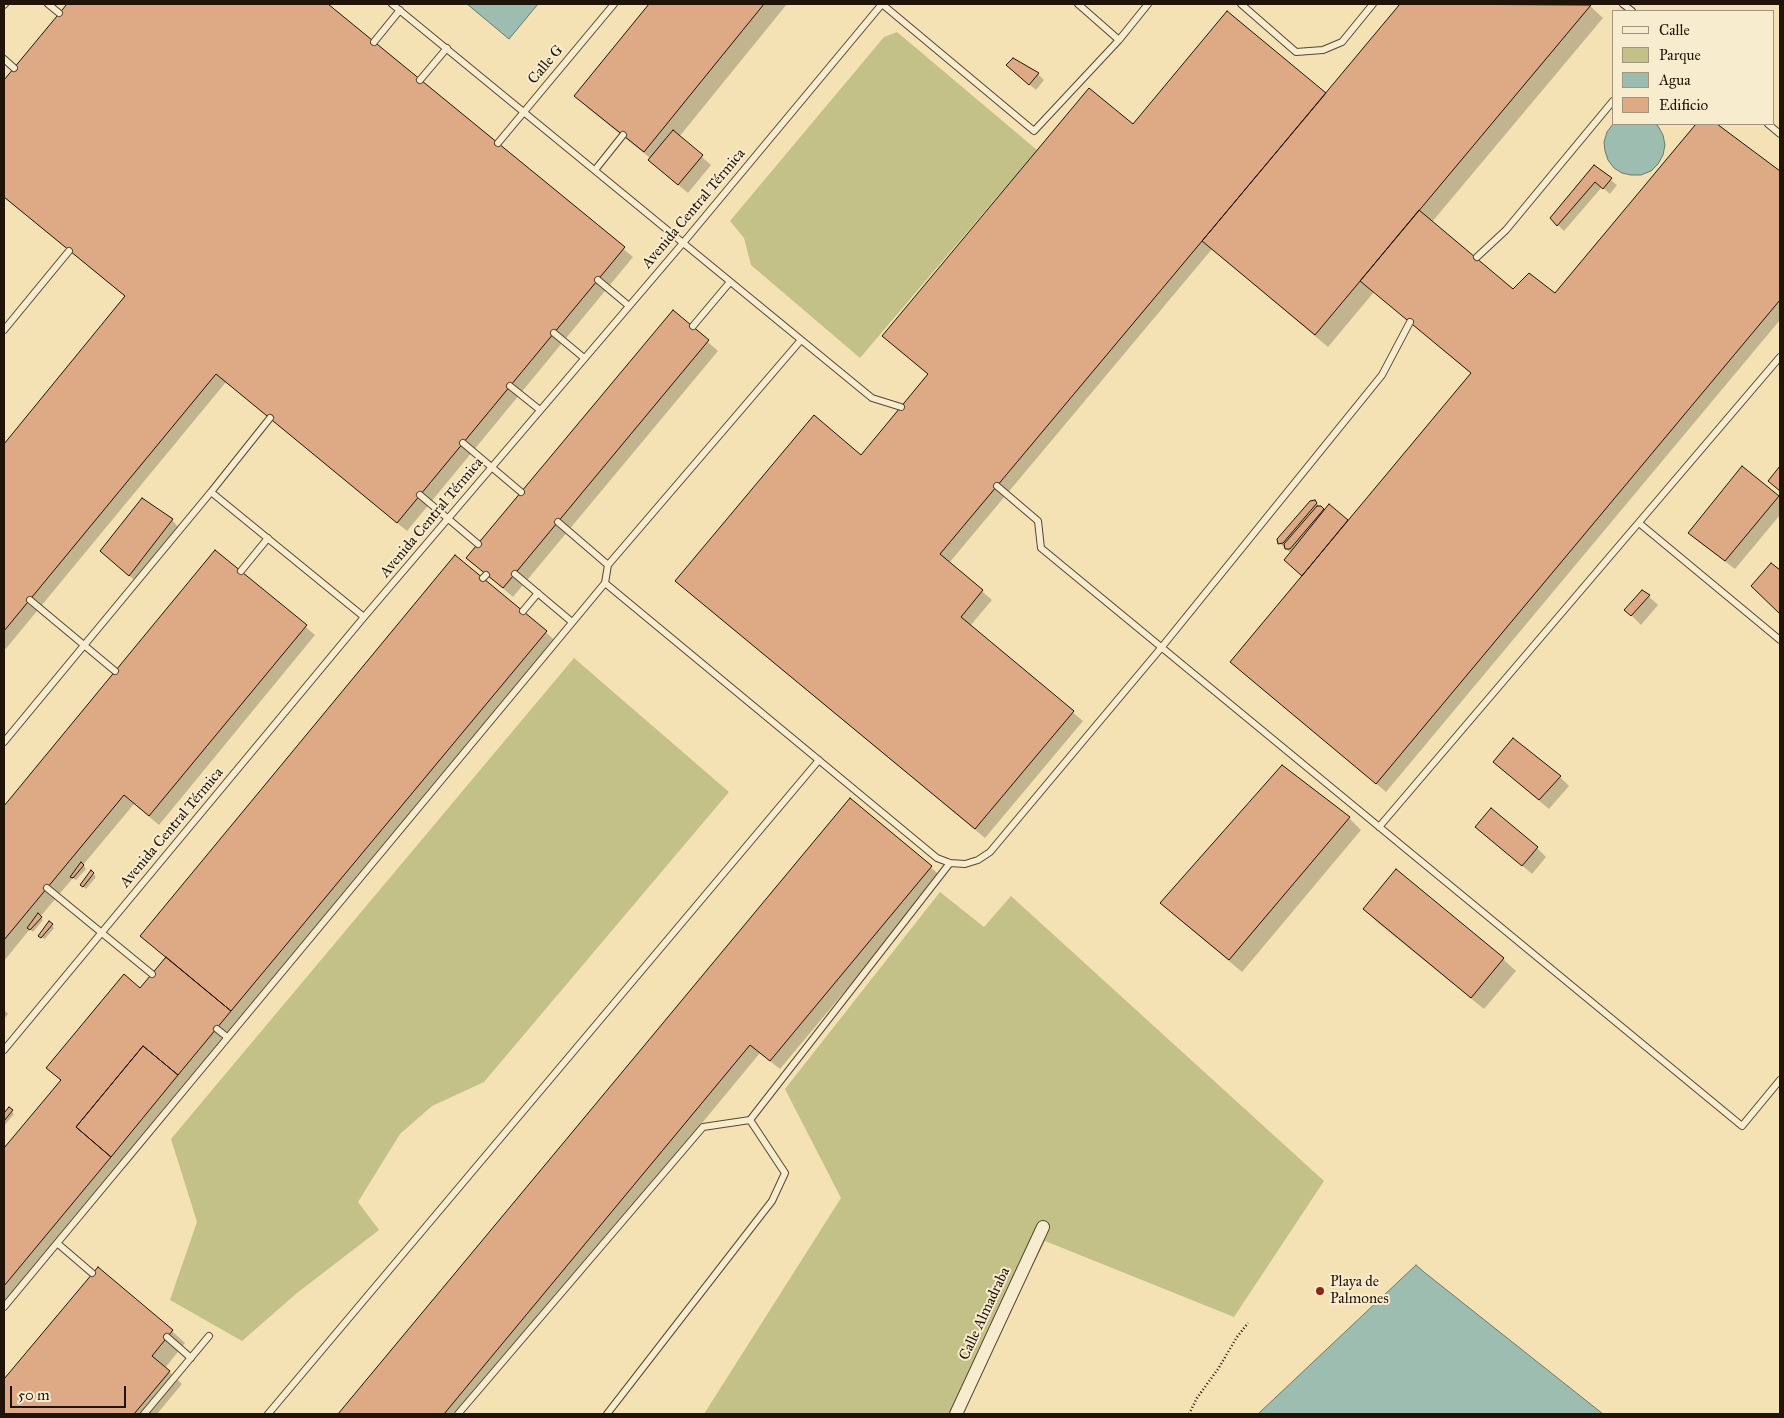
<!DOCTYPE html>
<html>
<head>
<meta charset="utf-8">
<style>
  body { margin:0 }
  #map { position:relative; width:1784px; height:1418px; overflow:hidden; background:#f4e2b4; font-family:"IM FELL Great Primer",serif }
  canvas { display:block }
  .frame { position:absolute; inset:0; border:5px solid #201308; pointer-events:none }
  .legend { position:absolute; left:1612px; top:10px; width:162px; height:115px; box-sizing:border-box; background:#f8ecce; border:1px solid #a2957f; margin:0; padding:6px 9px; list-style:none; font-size:15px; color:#201308 }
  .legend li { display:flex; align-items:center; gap:10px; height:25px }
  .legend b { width:25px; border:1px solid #a2957f }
  .scale { position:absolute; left:10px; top:1386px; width:116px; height:22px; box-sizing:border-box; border:2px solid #201308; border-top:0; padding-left:6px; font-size:15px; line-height:18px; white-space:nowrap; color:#201308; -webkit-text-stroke:4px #f8ecce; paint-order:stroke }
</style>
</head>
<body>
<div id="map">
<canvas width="1784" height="1418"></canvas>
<div class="frame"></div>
<ul class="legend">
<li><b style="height:6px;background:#f8ecce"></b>Calle</li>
<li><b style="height:14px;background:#c3c187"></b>Parque</li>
<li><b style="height:14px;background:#9cbdaf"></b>Agua</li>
<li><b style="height:14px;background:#dea985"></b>Edificio</li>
</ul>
<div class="scale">50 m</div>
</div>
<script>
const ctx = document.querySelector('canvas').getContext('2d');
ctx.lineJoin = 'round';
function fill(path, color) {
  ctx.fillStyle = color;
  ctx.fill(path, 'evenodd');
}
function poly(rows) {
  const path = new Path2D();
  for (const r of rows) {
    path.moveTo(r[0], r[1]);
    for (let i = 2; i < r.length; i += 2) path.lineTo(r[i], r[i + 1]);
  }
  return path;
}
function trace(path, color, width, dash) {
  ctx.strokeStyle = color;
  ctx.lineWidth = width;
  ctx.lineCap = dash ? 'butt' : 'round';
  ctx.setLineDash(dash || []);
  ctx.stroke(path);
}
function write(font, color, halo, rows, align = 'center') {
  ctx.font = font + ' "IM FELL Great Primer",serif';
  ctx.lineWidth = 4;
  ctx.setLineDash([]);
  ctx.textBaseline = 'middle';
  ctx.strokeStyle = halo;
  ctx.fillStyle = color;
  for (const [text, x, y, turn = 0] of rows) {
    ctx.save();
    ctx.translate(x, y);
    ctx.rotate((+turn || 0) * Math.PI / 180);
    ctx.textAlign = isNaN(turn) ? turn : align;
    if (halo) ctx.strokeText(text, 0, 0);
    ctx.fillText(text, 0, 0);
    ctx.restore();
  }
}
fill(poly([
  [897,32,1037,150,860,358,751,265,744,238,730,221,884,37],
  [574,658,729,792,484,1082,432,1106,400,1134,358,1202,379,1230,297,1293,242,1341,170,1300,197,1222,171,1139],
  [940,892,984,927,1011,896,1324,1181,1234,1317,1045,1241,958,1414,704,1414,841,1198,785,1089]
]), '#c3c187');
const water = poly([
  [467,4,538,4,509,39,467,4],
  [1613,124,1655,124,1658,126,1663,135,1665,145,1663,155,1658,164,1651,171,1641,175,1631,175,1622,173,1614,168,1608,160,1605,151,1604,142,1607,132,1613,124],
  [1416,1265,1424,1272,1603,1414,1258,1414,1416,1265]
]);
fill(water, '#9cbdaf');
trace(water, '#6a796c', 1);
fill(poly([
  [68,4,326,4,633,257,407,531,226,382,4,651,4,446,126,297,4,197,4,82],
  [651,4,787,4,679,137,711,165,688,193,659,169,649,160,650,158,589,109,576,96],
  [1402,4,1588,4,1603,18,1432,222,1514,291,1555,294,1698,124,1714,124,1780,173,1780,320,1386,792,1231,662,1303,576,1291,553,1279,543,1314,501,1325,511,1329,506,1348,522,1472,374,1374,292,1328,347,1212,249,949,563,992,600,970,626,1083,721,985,838,686,590,861,456,929,375,883,336,1133,126,1326,95],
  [1013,71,1038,74,1044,80,1036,90],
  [1594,167,1617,185,1610,194,1602,187,1564,231,1551,218],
  [673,312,718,351,513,597,468,558],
  [1778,497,1780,500,1780,515,1735,569,1699,542,1690,533],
  [172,520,181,530,139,584,111,560],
  [215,551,315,635,159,825,134,804,83,865,86,869,76,880,73,878,40,917,43,920,33,932,30,929,4,961,4,808],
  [455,557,556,641,187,1085,190,1089,125,1168,121,1165,4,1306,4,1150,61,1081,48,1068,140,989,167,958],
  [1643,591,1658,605,1641,625,1626,610],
  [1504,771,1560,777,1569,786,1549,809],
  [850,800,941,876,780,1069,760,1053,461,1414,340,1414],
  [1349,818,1361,830,1242,972,1174,915,1161,903],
  [1477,827,1537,848,1546,857,1532,874],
  [91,872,96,877,86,889,81,885],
  [1365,909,1503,959,1516,971,1484,1009,1377,922],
  [50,923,54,928,45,939,40,936],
  [4,1009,8,1014,4,1019],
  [9,1109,14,1114,4,1126,4,1115],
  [98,1269,172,1331,185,1343,165,1368,182,1384,157,1414,4,1414,4,1381]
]), '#0003');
const building = poly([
  [67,4,328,4,625,247,397,523,216,374,4,631,4,444,125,296,4,197,4,80,67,4],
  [649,4,764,4,644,152,574,96,649,4],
  [1400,4,1591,5,1315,335,1202,241,1400,4],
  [1227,11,1326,93,940,554,983,590,961,617,1074,711,975,829,675,581,814,415,861,455,928,374,882,336,1089,88,1133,124,1227,11],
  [1013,58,1039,73,1029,85,1006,65,1013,58],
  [1696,124,1717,124,1780,171,1780,300,1376,784,1230,662,1471,373,1360,281,1419,210,1513,289,1529,273,1555,293,1696,124],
  [673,130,703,155,678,185,648,160,673,130],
  [1594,165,1612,178,1603,189,1595,182,1557,226,1550,218,1594,165],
  [673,310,709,340,503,588,466,558,673,310],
  [1742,466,1779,496,1725,561,1688,533,1742,466],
  [1780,466,1780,491,1768,481,1780,466],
  [142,498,173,519,129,576,100,551,142,498],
  [1315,500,1317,503,1283,543,1278,544,1277,539,1310,501,1315,500],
  [1329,504,1348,520,1302,576,1284,560,1329,504],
  [1317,506,1321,506,1324,509,1290,549,1285,549,1284,544,1317,506],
  [215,550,307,625,149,816,124,795,4,940,4,806,215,550],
  [455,555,547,631,231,1011,140,936,455,555],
  [1771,563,1780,570,1780,614,1751,586,1771,563],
  [1642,590,1650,595,1631,616,1624,610,1642,590],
  [1513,738,1561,776,1539,800,1493,762,1513,738],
  [1282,765,1350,817,1229,960,1160,903,1282,765],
  [850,798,932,866,770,1061,750,1045,444,1414,338,1414,850,798],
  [1491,808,1538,847,1522,866,1475,827,1491,808],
  [81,862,84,865,73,878,70,877,81,862],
  [1396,869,1504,958,1471,998,1363,909,1396,869],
  [91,870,94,873,83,887,80,885,91,870],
  [38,913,42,917,30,930,27,928,38,913],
  [49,921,53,924,41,938,38,936,49,921],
  [166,957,231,1011,178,1075,143,1046,76,1127,111,1157,4,1286,4,1148,61,1080,46,1068,124,974,140,988,166,957],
  [143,1046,178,1075,111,1157,76,1127,143,1046],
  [9,1107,13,1110,4,1121,4,1113,9,1107],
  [98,1267,173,1330,152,1356,170,1371,134,1414,4,1414,4,1379,98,1267]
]);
fill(building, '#dea985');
trace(building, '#201308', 1);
const lane = poly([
  [48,4,59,13],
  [392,4,872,398,901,407],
  [882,4,1034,131,1119,40,1078,4],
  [1241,4,1296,52,1323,50,1342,42,1373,4],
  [1623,4,1632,11],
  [4,5,5,4],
  [1119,40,1148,4],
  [374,42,400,10],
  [4,59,14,68],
  [420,80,447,48],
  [1768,124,1780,134],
  [498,143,614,4],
  [595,170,623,135],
  [1477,257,1506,230,1613,101],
  [598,280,629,306],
  [693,326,730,282],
  [4,330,69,251],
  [554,333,584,358],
  [510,386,540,410],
  [463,443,521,492],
  [997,486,1038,521,1041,548,1742,1126,1780,1080],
  [211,492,270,418],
  [420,495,478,544],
  [558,522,608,565],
  [1639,523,1780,640],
  [241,571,268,538],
  [515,574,572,622],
  [483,578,486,575],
  [605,583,937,858,950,863,965,864,978,860,990,852,1161,648,1382,375,1410,322],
  [30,600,115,671],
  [523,611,538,593],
  [4,742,211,492,364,617],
  [1379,827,1780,357],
  [47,888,152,974],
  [217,1029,227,1037],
  [4,1050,364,617,683,243,882,4],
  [750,1120,950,863],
  [57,1243,92,1273],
  [4,1307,605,583,608,565,801,340],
  [167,1337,191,1358],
  [144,1414,209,1336],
  [268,1414,819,760],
  [458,1414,703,1127,750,1120,785,1173,772,1201,607,1414]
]);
const street = poly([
  [956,1414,1043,1227]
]);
trace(lane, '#554733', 8);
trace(street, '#554733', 14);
trace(poly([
  [1189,1414,1197,1398,1218,1369,1237,1337,1248,1323]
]), '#201308', 2.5, [1, 2.5]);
trace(lane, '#f8ecce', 6);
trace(street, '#f8ecce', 12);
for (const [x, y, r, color] of [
  [1320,1291,5,"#8f2418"]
]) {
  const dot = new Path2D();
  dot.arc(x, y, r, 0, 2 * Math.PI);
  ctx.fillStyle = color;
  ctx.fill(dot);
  trace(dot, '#f8ecce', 2);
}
write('15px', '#201308', '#f8ecce', [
  ["Calle G",546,65,-50],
  ["Avenida Central Térmica",694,209,-50],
  ["Avenida Central Térmica",432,518,-50],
  ["Avenida Central Térmica",172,828,-50],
  ["Calle Almadraba",985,1314,-65]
]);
write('15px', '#201308', '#f8ecce', [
  ["Playa de",1330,1282],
  ["Palmones",1330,1299]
], 'left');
</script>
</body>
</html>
